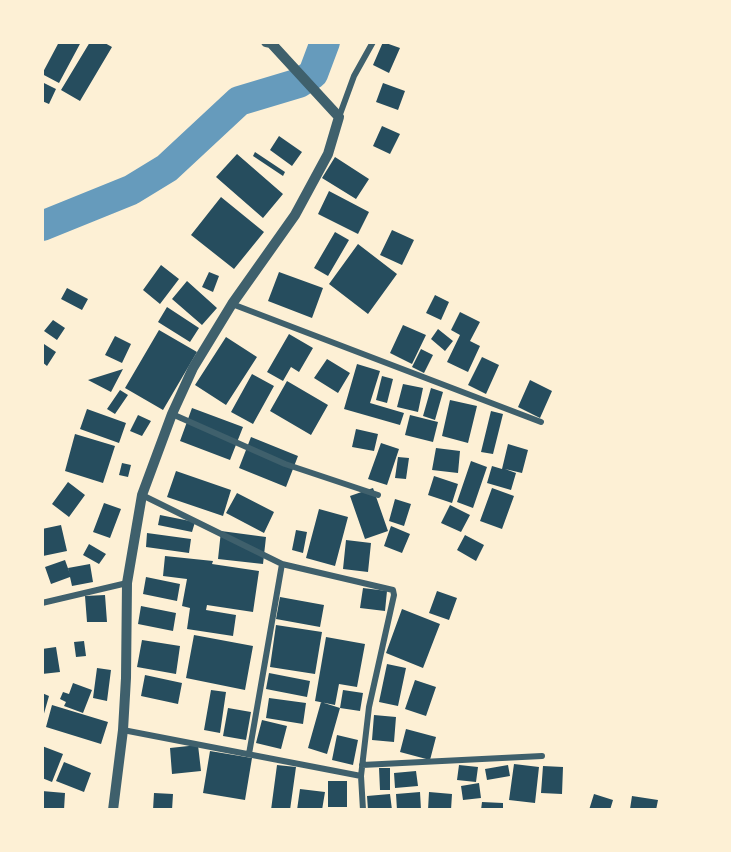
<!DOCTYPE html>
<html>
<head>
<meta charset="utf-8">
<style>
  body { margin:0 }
  #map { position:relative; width:731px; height:852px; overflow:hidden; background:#fdf0d5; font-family:"Crimson Pro",serif }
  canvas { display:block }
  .frame { position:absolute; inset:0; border:44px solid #fdf0d5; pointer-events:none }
</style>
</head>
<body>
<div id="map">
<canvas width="731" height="852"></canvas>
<div class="frame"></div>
</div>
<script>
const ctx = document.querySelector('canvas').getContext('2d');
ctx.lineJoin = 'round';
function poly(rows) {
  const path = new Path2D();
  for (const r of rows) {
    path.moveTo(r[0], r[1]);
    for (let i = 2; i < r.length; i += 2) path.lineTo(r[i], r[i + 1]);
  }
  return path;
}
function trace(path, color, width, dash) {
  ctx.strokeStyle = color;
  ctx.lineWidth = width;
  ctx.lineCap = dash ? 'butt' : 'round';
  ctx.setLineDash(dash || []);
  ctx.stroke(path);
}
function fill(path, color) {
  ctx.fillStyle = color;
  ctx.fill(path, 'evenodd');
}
trace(poly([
  [42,226,131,190,167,168,239,101,299,83,313,74,325,42]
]), '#669bbc', 30);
fill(poly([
  [59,42,81,42,59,83,42,74],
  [90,42,103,42,112,47,80,101,61,90],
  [383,42,400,48,389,73,373,65],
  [42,82,56,89,49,104,42,101],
  [383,83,405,91,398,110,376,102],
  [382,126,400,134,390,154,373,146],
  [279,136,302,152,292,166,270,150],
  [255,152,285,172,283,176,253,156],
  [237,154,283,194,263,218,216,177],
  [335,157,369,179,356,199,322,178],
  [329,191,369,212,358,234,318,214],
  [221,197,264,232,234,269,191,235],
  [392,230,414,240,402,265,380,255],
  [335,232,349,240,328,276,314,268],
  [358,244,397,274,368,314,329,284],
  [161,265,179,279,160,304,143,290],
  [209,272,219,276,213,292,202,287],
  [279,272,323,288,312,318,268,301],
  [187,281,217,308,202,325,172,299],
  [67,288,88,299,82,310,61,299],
  [435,295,449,302,441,320,426,313],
  [167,307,199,328,190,342,158,322],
  [460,312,480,322,470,341,480,346,468,372,447,362,460,335,451,330],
  [53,320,65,328,57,340,44,331],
  [403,325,426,335,412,364,390,353],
  [438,329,453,341,445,351,431,339],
  [159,330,197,352,163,410,125,388],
  [289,334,313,348,299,372,291,367,283,381,267,372],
  [115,336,131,344,122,363,105,355],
  [226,337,257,357,226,405,195,385],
  [44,344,56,352,47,366,42,362,42,348],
  [421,349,433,355,424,373,412,367],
  [482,357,499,365,486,394,468,385],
  [327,359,350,373,338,393,314,378],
  [357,364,380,371,370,403,404,413,400,425,344,409],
  [123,369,111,392,88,380],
  [252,374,274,386,253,424,231,412],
  [382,376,393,379,387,403,376,400],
  [530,380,552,391,540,418,518,407],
  [287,381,328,405,311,435,270,411],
  [403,384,423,388,418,412,397,407],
  [431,388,443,392,435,420,423,416],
  [120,390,128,395,115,414,107,409],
  [450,400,477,406,468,443,442,436],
  [192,408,243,427,230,460,180,441],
  [87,409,126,423,119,443,80,429],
  [491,411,503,414,493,454,481,452],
  [138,415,151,421,142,436,130,431],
  [410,415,438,422,433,442,405,435],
  [356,429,378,434,374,451,352,447],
  [75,434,115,446,103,483,65,471],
  [251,437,298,456,286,487,239,468],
  [381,443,399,449,387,485,368,479],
  [508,444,528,450,522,473,505,469,516,473,511,490,487,483,492,466,502,469],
  [436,448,460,451,458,473,432,470],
  [398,457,409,458,406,479,395,478],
  [471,461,487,467,473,508,457,502],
  [122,463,131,465,128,477,119,475],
  [176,471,231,490,223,516,167,497],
  [434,476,458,484,452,503,428,495],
  [68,482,85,495,69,517,52,504],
  [373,488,388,531,365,539,350,496],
  [492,488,514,496,502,529,480,521],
  [237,493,274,512,264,533,226,513],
  [395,499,411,504,404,526,389,521],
  [104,503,121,509,110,538,93,532],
  [450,505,470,515,461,532,441,523],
  [319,509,348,517,335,566,306,558],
  [160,515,195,522,192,532,158,525],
  [61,525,67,551,43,556,42,529],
  [391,526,410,534,402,553,384,546],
  [296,530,307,532,303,553,292,550],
  [221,531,266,537,263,564,218,559],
  [147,533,191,539,189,553,146,547],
  [465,535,484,545,476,561,457,550],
  [346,540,371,543,368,572,343,569],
  [89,544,106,554,99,564,83,555],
  [165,556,213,561,212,564,259,571,253,612,207,605,206,610,236,615,233,636,187,629,190,608,182,606,187,579,163,576],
  [65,560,70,574,68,568,90,564,93,582,72,586,70,577,51,584,45,567],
  [146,577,180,584,177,601,143,594],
  [363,588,387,591,385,611,360,608],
  [437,591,457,598,449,620,429,613],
  [105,595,107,622,87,622,85,596],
  [280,597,324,605,320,627,276,619],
  [141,606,176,613,173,631,138,624],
  [402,609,440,624,423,668,386,653],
  [276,625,322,632,315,674,270,667],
  [194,635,253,646,245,690,186,678],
  [326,637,365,644,357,687,339,684,335,705,315,701],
  [142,640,180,646,176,674,137,667],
  [84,641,86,656,76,657,74,642],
  [56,647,60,672,42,674,42,649],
  [387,664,406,668,398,706,379,702],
  [97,668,111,670,107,701,93,698],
  [269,673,310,681,307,697,266,689],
  [145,675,182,683,178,704,141,696],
  [415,680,436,687,426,716,405,709],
  [73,683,92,690,83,713,64,706,66,702,60,699,63,692,69,694],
  [211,690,226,692,220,733,204,730],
  [343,690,363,693,360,711,340,708,327,754,308,748,321,702,340,708],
  [42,693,49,696,43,717,42,717],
  [269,698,306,703,303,724,266,718],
  [52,705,108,722,101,744,46,727],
  [228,708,251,712,246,740,223,736],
  [374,715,396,717,394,742,372,740],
  [262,720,287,726,281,749,256,743],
  [406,729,436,737,430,760,400,752],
  [337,735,358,740,353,765,332,760],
  [198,745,201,771,172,774,170,748],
  [42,746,63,754,52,782,42,778],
  [210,751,252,758,245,800,203,793],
  [64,762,91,773,84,792,56,781],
  [514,764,539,767,535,803,509,800],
  [277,765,296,767,290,810,271,810],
  [459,765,478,767,476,782,457,780],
  [508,765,510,776,487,780,485,769],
  [543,766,563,767,562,794,541,793],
  [379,768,390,768,390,790,380,790],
  [416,771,418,786,395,788,394,773],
  [328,781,347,781,347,807,328,807],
  [479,783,481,798,463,800,461,786],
  [300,789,325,792,322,810,297,810],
  [42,791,65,793,64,810,42,810],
  [420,792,421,810,397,810,396,794],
  [429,792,452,794,451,810,428,810],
  [154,793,173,794,172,810,153,810],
  [390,794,392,810,368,810,367,796],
  [594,794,613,800,610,810,589,810],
  [632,796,658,800,656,810,630,809],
  [482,802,503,803,503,810,481,810]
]), '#264d5e');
trace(poly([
  [339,117,354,76,373,42],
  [232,304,541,422],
  [172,414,285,464,378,495],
  [142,495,282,564,393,590,394,595,369,707,361,776,363,810],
  [42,603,127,583],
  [123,730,361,776],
  [249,754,282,564],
  [362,765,542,756]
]), '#3f606c', 6);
trace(poly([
  [113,810,123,730,126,678,127,583,142,495,172,414,193,368,232,304,295,215,328,154,339,117,271,43,266,42]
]), '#3f606c', 10);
</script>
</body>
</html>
